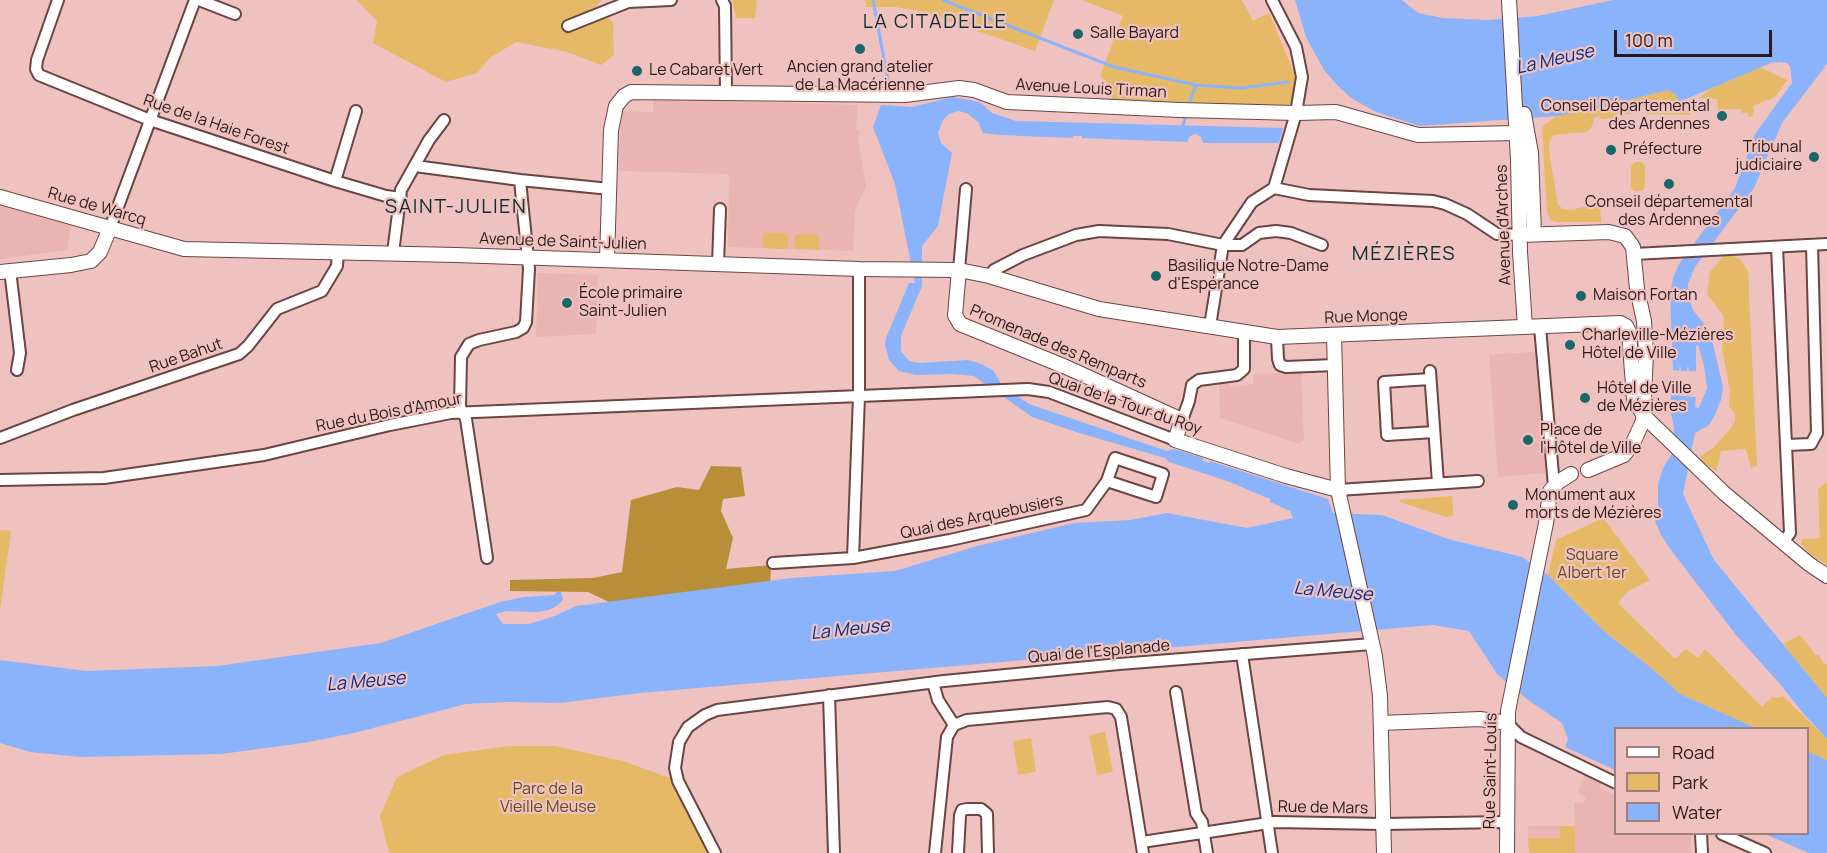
<!DOCTYPE html>
<html>
<head>
<meta charset="utf-8">
<style>
  body { margin:0 }
  #map { position:relative; width:1827px; height:853px; overflow:hidden; background:#efc2bf; font-family:Manrope,sans-serif }
  canvas { display:block }
  .legend { position:absolute; left:1614px; top:727px; width:195px; height:108px; box-sizing:border-box; background:#efc2bf; border:2px solid #a07e7c; margin:0; padding:8px 10px; list-style:none; font-size:18px; color:#291918 }
  .legend li { display:flex; align-items:center; gap:12px; height:30px }
  .legend b { width:30px; border:2px solid #a07e7c }
  .scale { position:absolute; left:1614px; top:30px; width:158px; height:27px; box-sizing:border-box; border:3px solid #291918; border-top:0; padding-left:8px; font-size:18px; line-height:21px; white-space:nowrap; color:#291918; -webkit-text-stroke:4px #efc2bf; paint-order:stroke }
</style>
</head>
<body>
<div id="map">
<canvas width="1827" height="853"></canvas>
<ul class="legend">
<li><b style="height:8px;background:#fff"></b>Road</li>
<li><b style="height:16px;background:#e5b966"></b>Park</li>
<li><b style="height:16px;background:#8bb3fb"></b>Water</li>
</ul>
<div class="scale">100 m</div>
</div>
<script>
const ctx = document.querySelector('canvas').getContext('2d');
ctx.lineJoin = 'round';
function fill(path, color) {
  ctx.fillStyle = color;
  ctx.fill(path, 'evenodd');
}
function poly(rows) {
  const path = new Path2D();
  for (const r of rows) {
    path.moveTo(r[0], r[1]);
    for (let i = 2; i < r.length; i += 2) path.lineTo(r[i], r[i + 1]);
  }
  return path;
}
function trace(path, color, width, dash) {
  ctx.strokeStyle = color;
  ctx.lineWidth = width;
  ctx.lineCap = dash ? 'butt' : 'round';
  ctx.setLineDash(dash || []);
  ctx.stroke(path);
}
function write(font, color, halo, rows, align = 'center') {
  ctx.font = font + ' Manrope,sans-serif';
  ctx.lineWidth = 4.5;
  ctx.setLineDash([]);
  ctx.textBaseline = 'middle';
  ctx.strokeStyle = halo;
  ctx.fillStyle = color;
  for (const [text, x, y, turn = 0] of rows) {
    ctx.save();
    ctx.translate(x, y);
    ctx.rotate((+turn || 0) * Math.PI / 180);
    ctx.textAlign = isNaN(turn) ? turn : align;
    if (halo) ctx.strokeText(text, 0, 0);
    ctx.fillText(text, 0, 0);
    ctx.restore();
  }
}
fill(poly([
  [653,99,858,105,856,130,860,131,858,138,866,186,855,211,853,251,728,247,729,174,619,171,621,111,653,112],
  [0,205,71,224,67,250,0,259],
  [538,273,598,275,596,334,536,337],
  [1535,352,1545,473,1498,477,1489,355],
  [1301,372,1304,441,1299,444,1220,418,1219,384,1229,383,1230,387,1232,387,1253,384,1253,374],
  [1585,774,1602,783,1600,788,1615,795,1616,834,1691,834,1691,853,1529,853,1528,826,1575,826,1574,802,1583,804,1586,797,1578,792]
]), '#e9b4b2');
fill(poly([
  [357,0,602,0,596,6,613,23,614,55,601,65,567,52,516,42,491,57,477,73,446,82,373,43,377,21],
  [732,0,757,0,755,18,736,18],
  [865,0,1054,0,1035,51,920,11,895,7,866,7],
  [1082,0,1242,0,1253,21,1269,13,1294,73,1295,87,1291,103,1285,106,1195,105,1112,99,1110,85,1100,76,1123,16],
  [1760,67,1787,80,1775,97,1753,106,1754,111,1752,116,1748,117,1748,113,1742,113,1741,109,1718,110,1717,99,1699,98,1710,89],
  [1668,90,1676,95,1679,102,1660,110,1660,112,1677,105,1678,107,1689,104,1691,105,1691,113,1689,115,1646,114,1646,108,1632,108,1631,114,1617,114,1616,118,1601,119,1600,116,1595,117,1591,128,1587,132,1554,135,1549,142,1550,158,1558,205,1563,209,1572,210,1600,202,1601,222,1556,222,1551,220,1547,213,1542,129,1544,125,1557,116,1596,108],
  [1635,162,1641,162,1645,165,1645,187,1642,191,1635,191,1631,188,1631,166],
  [763,233,785,233,788,236,788,247,786,249,763,248],
  [798,234,819,235,819,250,795,249,794,237],
  [1726,253,1740,259,1748,271,1757,466,1751,468,1746,449,1721,451,1716,471,1704,463,1700,457,1714,447,1730,429,1735,421,1735,414,1729,406,1730,391,1722,348,1724,321,1723,315,1707,294,1710,272],
  [1827,482,1827,565,1810,554,1801,544,1802,539,1820,538,1818,489],
  [1452,496,1453,516,1446,517,1400,502,1400,500],
  [1603,518,1650,580,1627,592,1618,603,1675,659,1686,649,1698,658,1705,649,1762,707,1772,697,1776,698,1783,696,1827,739,1827,760,1808,752,1808,728,1756,728,1680,694,1650,667,1606,633,1548,575,1556,540],
  [0,530,11,531,0,610],
  [1800,635,1816,655,1819,655,1824,664,1827,664,1827,698,1783,644],
  [1105,732,1113,772,1097,775,1089,735],
  [1031,738,1036,772,1018,775,1013,741],
  [509,746,555,746,623,761,678,781,715,853,389,853,380,816,397,777,444,755],
  [1560,826,1575,826,1575,853,1529,853,1528,838,1560,838]
]), '#e5b966');
fill(poly([
  [711,466,741,467,745,496,723,499,721,511,733,538,726,569,771,565,770,590,630,612,588,592,510,591,510,580,593,578,622,572,631,500,677,487,699,490]
]), '#b88e39');
fill(poly([
  [1295,0,1402,0,1418,13,1443,18,1487,20,1538,16,1613,0,1827,0,1827,64,1782,123,1754,188,1695,267,1688,284,1688,297,1693,310,1708,329,1713,344,1723,387,1721,400,1715,415,1709,425,1695,433,1683,494,1714,560,1827,698,1827,739,1803,713,1780,684,1736,635,1671,550,1661,535,1655,521,1658,518,1658,484,1663,468,1672,454,1674,428,1670,408,1671,395,1696,397,1695,407,1699,408,1707,388,1704,366,1698,345,1696,346,1696,371,1689,371,1688,365,1687,371,1681,371,1680,365,1679,371,1673,370,1670,295,1673,278,1679,264,1735,188,1755,134,1792,83,1790,66,1787,63,1780,62,1771,63,1679,102,1676,95,1668,90,1596,108,1557,116,1420,126,1376,112,1351,98,1337,85,1324,70,1306,37],
  [952,97,971,100,981,103,992,113,1016,121,1283,128,1279,143,1203,143,1201,137,1196,134,1190,136,1187,142,1082,138,1082,136,1073,136,1073,138,999,135,983,133,978,122,967,113,958,111,949,114,943,120,938,133,941,143,952,153,938,226,922,246,922,286,901,336,901,351,909,361,920,363,968,360,979,363,993,370,1002,385,1029,404,1167,451,1174,449,1203,458,1203,461,1209,463,1210,461,1328,499,1333,513,1382,515,1448,539,1522,557,1548,575,1606,633,1650,667,1680,694,1756,728,1616,728,1615,770,1565,747,1568,739,1562,723,1528,700,1497,674,1469,631,1433,625,640,693,560,703,507,702,466,704,354,733,303,743,221,754,81,757,30,752,0,743,0,660,86,671,217,666,381,643,500,602,524,597,554,595,557,592,561,592,563,600,558,605,549,610,536,612,507,611,496,614,503,624,528,624,552,617,576,606,792,578,895,571,977,546,1074,523,1130,520,1167,513,1247,528,1293,518,1290,511,1270,502,1270,499,1227,481,1169,462,1165,458,1076,432,1032,417,974,376,952,374,916,375,899,371,889,360,885,345,886,338,909,283,915,283,895,184,873,127,881,105,912,107],
  [1808,752,1827,760,1827,853,1809,853,1765,834,1808,834]
]), '#8bb3fb');
trace(poly([
  [873,0,890,91],
  [943,0,1114,67,1196,85,1241,88,1288,82],
  [1188,106,1196,85],
  [1183,126,1186,114]
]), '#8bb3fb', 3);
const minor = poly([
  [58,0,37,60,36,69,39,75,150,120,335,181,386,196,401,198],
  [199,0,235,14],
  [722,0,725,6,726,93],
  [568,26,628,2,671,0],
  [415,166,520,180],
  [335,181,356,111],
  [1274,188,1309,195,1433,201,1445,204,1467,214,1497,234,1520,235],
  [110,228,195,0],
  [1777,247,1790,533,1783,542],
  [393,253,401,190,429,140,444,120],
  [1634,254,1827,244],
  [718,264,720,209],
  [10,270,20,353,17,370],
  [959,270,966,189],
  [989,276,994,270,1023,255,1076,235,1099,231,1168,234,1223,245,1242,245,1259,233,1276,231,1291,233,1322,245],
  [1210,326,1223,245,1252,202,1274,188,1296,113,1302,77,1296,47,1272,0],
  [1540,327,1554,486],
  [1277,337,1278,359,1280,365,1286,367,1335,365],
  [1430,371,1438,483],
  [1430,379,1384,382,1387,435,1434,432],
  [1182,420,1189,401,1192,385,1199,380,1237,375,1244,369,1244,331],
  [0,438,73,410,239,354,248,346,277,309,322,291,337,266,338,252],
  [1786,445,1811,444,1817,433,1812,245],
  [0,480,104,478,264,455,390,425,451,413,1028,389,1049,392,1175,440],
  [1338,490,1478,481],
  [487,558,466,419,460,407,461,357,469,344,479,340,516,332,523,328,526,322,529,269,520,180,610,189],
  [853,558,859,396,859,269],
  [773,563,853,558,950,540,1086,510,1107,481,1156,497,1163,474,1115,458,1107,481],
  [1242,654,1272,853],
  [933,683,938,700,954,725],
  [1176,692,1196,813,1202,822,1207,853],
  [829,695,834,853],
  [1507,723,1521,737,1616,783],
  [1701,834,1702,853],
  [1722,834,1765,853],
  [1142,842,1275,822,1383,824,1506,822],
  [715,853,678,781,675,768,679,742,688,727,705,715,717,710,944,681,1119,664,1372,644],
  [935,853,947,737,954,725,967,720,1108,707,1116,709,1121,717,1143,853],
  [958,853,960,815,962,810,967,809,981,809,987,814,988,853]
]);
const major = poly([
  [1509,0,1518,160,1520,252,1525,327],
  [1524,114,1531,153,1534,234],
  [0,197,184,249,456,255,859,269,959,270,989,276,1099,309,1277,337,1620,323,1626,326,1629,332,1634,399,1644,416,1724,493,1809,564,1827,576],
  [1520,235,1609,232,1625,236,1633,247,1637,289,1644,321,1646,352,1643,421,1633,443,1624,455,1588,470],
  [607,260,611,130,616,106,624,96,631,92,905,95,959,88,974,90,1007,102,1180,110,1296,113,1336,112,1418,135,1517,133],
  [959,270,955,315,960,324,1066,367,1182,420,1175,440,1286,476,1338,490],
  [0,272,71,265,91,261,100,252,110,228],
  [1334,335,1338,490,1375,656,1380,696,1384,853],
  [1381,723,1480,719,1507,723],
  [1507,853,1508,711,1546,523,1550,491,1558,482,1571,474]
]);
trace(minor, '#6a4543', 14);
trace(major, '#6a4543', 16);
trace(minor, '#fff', 10);
trace(major, '#fff', 14);
for (const [x, y, r, color] of [
  [1078,34,6,"#19666c"],
  [860,49,6,"#19666c"],
  [637,71,6,"#19666c"],
  [1722,116,6,"#19666c"],
  [1611,150,6,"#19666c"],
  [1814,157,6,"#19666c"],
  [1669,184,6,"#19666c"],
  [1156,276,6,"#19666c"],
  [1581,296,6,"#19666c"],
  [567,303,6,"#19666c"],
  [1570,345,6,"#19666c"],
  [1585,398,6,"#19666c"],
  [1528,440,6,"#19666c"],
  [1513,505,6,"#19666c"]
]) {
  const dot = new Path2D();
  dot.arc(x, y, r, 0, 2 * Math.PI);
  ctx.fillStyle = color;
  ctx.fill(dot);
  trace(dot, '#efc2bf', 2);
}
write('16px', '#291918', '#efc2bf', [
  ["Salle Bayard",1090,34],
  ["Ancien grand atelier",860,68,"center"],
  ["de La Macérienne",860,86,"center"],
  ["Le Cabaret Vert",649,71],
  ["Conseil Départemental",1710,107,"right"],
  ["des Ardennes",1710,125,"right"],
  ["Tribunal",1802,148,"right"],
  ["judiciaire",1802,166,"right"],
  ["Préfecture",1623,150],
  ["Conseil départemental",1669,203,"center"],
  ["des Ardennes",1669,221,"center"],
  ["Basilique Notre-Dame",1168,267],
  ["d'Espérance",1168,285],
  ["École primaire",579,294],
  ["Saint-Julien",579,312],
  ["Maison Fortan",1593,296],
  ["Charleville-Mézières",1582,336],
  ["Hôtel de Ville",1582,354],
  ["Hôtel de Ville",1597,389],
  ["de Mézières",1597,407],
  ["Place de",1540,431],
  ["l'Hôtel de Ville",1540,449],
  ["Monument aux",1525,496],
  ["morts de Mézières",1525,514]
], 'left');
write('16px', '#291918', '#efc2bf', [
  ["Avenue Louis Tirman",1091,89,3],
  ["Rue de la Haie Forest",216,125,19],
  ["Rue de Warcq",97,207,16],
  ["Avenue d'Arches",1504,225,-92],
  ["Avenue de Saint-Julien",563,242,2],
  ["Rue Monge",1366,317,-2],
  ["Promenade des Remparts",1058,347,23],
  ["Rue Bahut",186,356,-19],
  ["Quai de la Tour du Roy",1125,404,19],
  ["Rue du Bois d'Amour",389,413,-11],
  ["Quai des Arquebusiers",982,517,-12],
  ["Quai de l'Esplanade",1099,652,-5],
  ["Rue Saint-Louis",1491,771,-89],
  ["Rue de Mars",1323,808,1]
]);
write('16px', '#634c1f', '#efc2bf', [
  ["Square",1592,556],
  ["Albert 1er",1592,574],
  ["Parc de la",548,790],
  ["Vieille Meuse",548,808]
]);
write('italic 18px', '#003094', '#efc2bf', [
  ["La Meuse",1555,60,-13],
  ["La Meuse",1333,592,5],
  ["La Meuse",850,630,-6],
  ["La Meuse",366,682,-5]
]);
ctx.letterSpacing = '1.5px';
write('20px', '#0c3032', '#efc2bf', [
  ["LA CITADELLE",935,22],
  ["SAINT-JULIEN",456,207],
  ["MÉZIÈRES",1404,254]
]);
ctx.letterSpacing = '0px';
</script>
</body>
</html>
